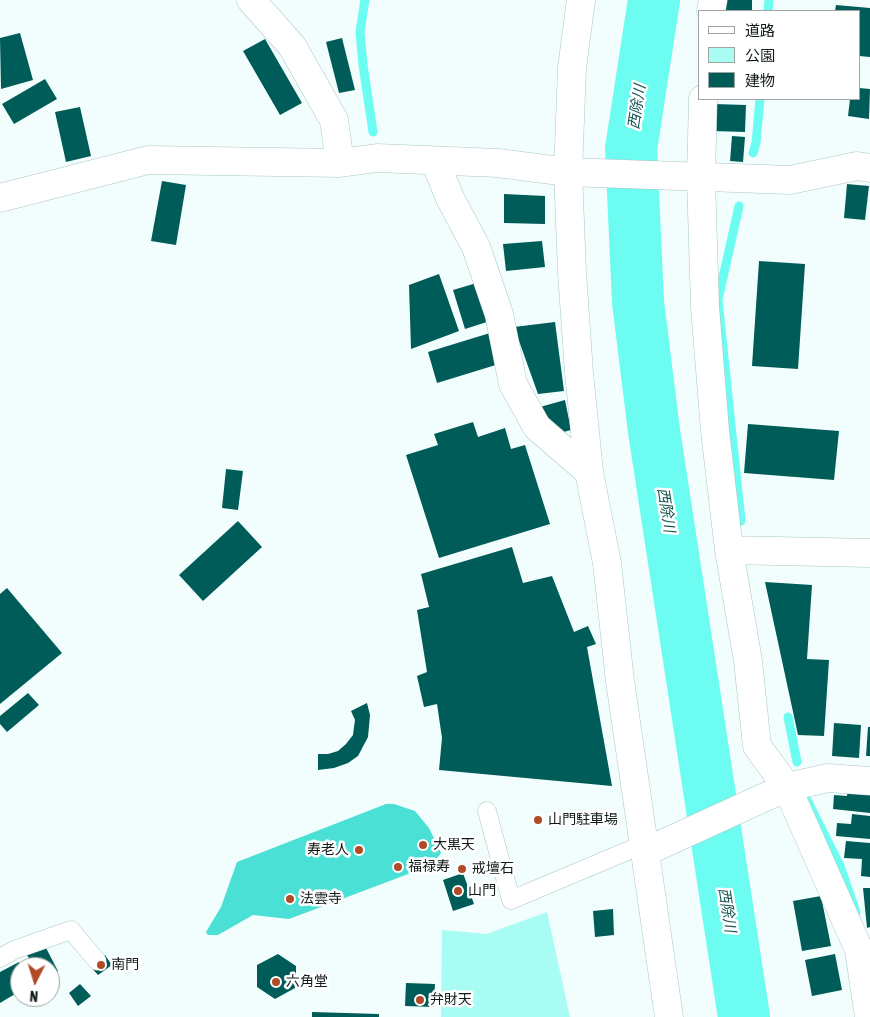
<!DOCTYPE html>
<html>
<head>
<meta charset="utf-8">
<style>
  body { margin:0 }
  #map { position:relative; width:870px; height:1017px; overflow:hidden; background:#f2fefd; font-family:"Asap Condensed","Noto Sans JP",sans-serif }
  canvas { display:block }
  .legend { position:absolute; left:698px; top:10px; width:162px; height:90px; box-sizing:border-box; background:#fff; border:1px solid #9fa3a3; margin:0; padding:6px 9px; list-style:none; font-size:15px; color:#0f1a19 }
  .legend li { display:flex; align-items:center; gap:10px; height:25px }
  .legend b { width:25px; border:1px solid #9fa3a3 }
  .north { position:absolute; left:10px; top:957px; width:50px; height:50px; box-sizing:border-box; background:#fff; border:1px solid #9fa3a3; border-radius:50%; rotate:185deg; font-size:14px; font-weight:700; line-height:20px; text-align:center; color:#0f1a19 }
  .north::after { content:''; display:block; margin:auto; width:18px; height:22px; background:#b14a26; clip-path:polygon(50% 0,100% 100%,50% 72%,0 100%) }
</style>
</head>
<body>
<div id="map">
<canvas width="870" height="1017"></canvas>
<ul class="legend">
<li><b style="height:6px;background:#fff"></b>道路</li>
<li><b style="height:14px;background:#a8fcf4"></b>公園</li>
<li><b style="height:14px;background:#005c58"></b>建物</li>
</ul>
<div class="north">N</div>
</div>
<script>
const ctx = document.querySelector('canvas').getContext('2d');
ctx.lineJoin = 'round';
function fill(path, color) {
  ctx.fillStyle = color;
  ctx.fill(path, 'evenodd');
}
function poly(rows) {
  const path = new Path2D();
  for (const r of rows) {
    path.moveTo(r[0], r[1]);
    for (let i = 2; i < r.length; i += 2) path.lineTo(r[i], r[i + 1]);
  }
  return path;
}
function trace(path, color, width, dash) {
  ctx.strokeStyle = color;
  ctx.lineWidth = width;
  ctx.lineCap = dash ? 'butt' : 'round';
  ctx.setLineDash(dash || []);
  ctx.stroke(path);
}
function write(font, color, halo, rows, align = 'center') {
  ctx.font = font + ' "Asap Condensed","Noto Sans JP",sans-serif';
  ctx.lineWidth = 5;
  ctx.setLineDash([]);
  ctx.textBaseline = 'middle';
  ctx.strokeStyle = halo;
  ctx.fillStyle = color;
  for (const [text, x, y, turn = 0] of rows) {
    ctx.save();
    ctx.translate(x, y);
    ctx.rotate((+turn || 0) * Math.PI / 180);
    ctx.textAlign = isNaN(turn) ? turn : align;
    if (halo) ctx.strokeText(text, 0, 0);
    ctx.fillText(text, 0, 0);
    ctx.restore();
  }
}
fill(poly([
  [547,912,570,1017,441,1017,442,930,487,934]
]), '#a8fcf4');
fill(poly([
  [386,804,394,804,415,811,429,828,441,853,432,865,289,919,253,915,218,935,208,935,206,932,221,907,237,862]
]), '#4ae0d6');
trace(poly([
  [365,0,360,32,363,65,373,132],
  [768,11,769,0],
  [753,153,756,143,760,99],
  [739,206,718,300,741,521],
  [788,717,797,762],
  [807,800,840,866,856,912]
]), '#6cfcf2', 9);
trace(poly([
  [654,0,631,149,638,302,654,431,744,1017]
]), '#6cfcf2', 52);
fill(poly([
  [723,0,752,0,752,11,722,11],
  [836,5,870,8,870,57,859,56,859,11,835,11],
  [20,33,33,80,1,89,0,38],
  [342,38,355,90,339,93,326,42],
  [265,39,302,103,280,115,243,51],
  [45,79,57,99,14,124,2,104],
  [859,88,870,89,869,119,848,116,850,99,859,99],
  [714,104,746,105,745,132,713,131],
  [80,107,91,156,66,162,55,112],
  [732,136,745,137,743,162,730,161],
  [162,181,186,185,176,245,151,241],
  [847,184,869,186,865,220,844,218],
  [504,194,545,196,545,224,504,223],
  [542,241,545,267,506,271,503,244],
  [759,261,805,264,798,369,752,366],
  [439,274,459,331,411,349,409,285],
  [480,282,493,320,465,329,453,290],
  [555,322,564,391,538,394,514,327],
  [490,333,499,364,437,383,428,352],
  [565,400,571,430,560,433,540,407],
  [473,422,478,437,505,428,511,449,525,445,550,524,439,558,406,455,438,445,434,434],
  [748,424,839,431,834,480,744,473],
  [226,469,243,471,238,510,222,508],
  [238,521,262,547,203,601,179,575],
  [512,547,523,583,552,576,574,632,588,626,596,644,587,647,612,786,439,770,442,738,437,704,424,707,417,676,427,672,417,610,429,607,421,574],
  [765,582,812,585,807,659,829,660,824,736,798,735],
  [7,588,62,653,0,704,0,594],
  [28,693,39,705,7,732,0,724,0,716],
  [367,703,370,715,368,737,358,756,348,763,334,768,318,770,318,754,328,754,338,751,346,744,353,735,354,727,355,720,351,711],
  [834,723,861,725,859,758,832,756],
  [868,727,870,727,870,756,866,756],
  [848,785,870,787,870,813,833,809,834,795,847,796],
  [852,814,870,816,870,839,836,836,837,823,851,824],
  [846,841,870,843,870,877,861,876,862,859,844,858],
  [463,873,474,904,453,911,443,880],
  [863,888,870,888,870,927,867,928],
  [821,896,831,946,802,951,793,901],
  [613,909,614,935,595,937,593,911],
  [45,946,58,971,50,975,50,967,34,967,27,955],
  [278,954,296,966,296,976,295,988,275,999,257,987,257,965],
  [835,954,842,990,812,996,805,960],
  [105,955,112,965,98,975,90,966],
  [19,962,22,967,20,967,20,991,0,1003,0,972],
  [406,983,435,984,434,1007,405,1006],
  [80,984,91,996,78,1006,69,993],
  [312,1012,379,1014,379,1017,312,1017]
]), '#005c58');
const lane = poly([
  [487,811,511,900,644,844],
  [0,958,14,950,71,930,97,961]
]);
const street = poly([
  [581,0,572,68,568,172,572,272,579,373,589,472,607,563,620,681,669,1017],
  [711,11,713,0],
  [703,99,701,178,705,307,715,431,729,550,748,661,757,746,787,787,859,950,869,1017],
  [435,161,450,198,476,247,499,314,513,384,537,427,589,472],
  [729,550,870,553],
  [645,852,787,787,828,778,870,781]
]);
const secondary = poly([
  [251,0,292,46,334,120,340,163,377,158,498,163,568,172,790,180,857,166,870,168],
  [0,198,148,160,340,163]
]);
trace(lane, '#aac7c4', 19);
trace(street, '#aac7c4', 29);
trace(secondary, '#aac7c4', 29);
trace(lane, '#fff', 18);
trace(street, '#fff', 28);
trace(secondary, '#fff', 28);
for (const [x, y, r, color] of [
  [538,820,5,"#b14a26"],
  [423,845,5,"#b14a26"],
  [359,850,5,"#b14a26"],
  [398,867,5,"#b14a26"],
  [462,869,5,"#b14a26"],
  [458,891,5,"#b14a26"],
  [290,899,5,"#b14a26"],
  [101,965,5,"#b14a26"],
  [276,982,5,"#b14a26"],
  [420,1000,5,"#b14a26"]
]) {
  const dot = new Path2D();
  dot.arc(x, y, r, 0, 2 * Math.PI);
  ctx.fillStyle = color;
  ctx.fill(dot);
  trace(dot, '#fff', 2);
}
write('14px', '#0f1a19', '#fff', [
  ["山門駐車場",548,820],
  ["大黒天",433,845],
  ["寿老人",349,850,"right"],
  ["福禄寿",408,867],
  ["戒壇石",472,869],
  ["山門",468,891],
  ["法雲寺",300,899],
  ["南門",111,965],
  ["六角堂",286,982],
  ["弁財天",430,1000]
], 'left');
write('italic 15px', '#165551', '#fff', [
  ["西除川",637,107,-81],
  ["西除川",666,510,81],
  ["西除川",727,910,81]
]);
</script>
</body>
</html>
